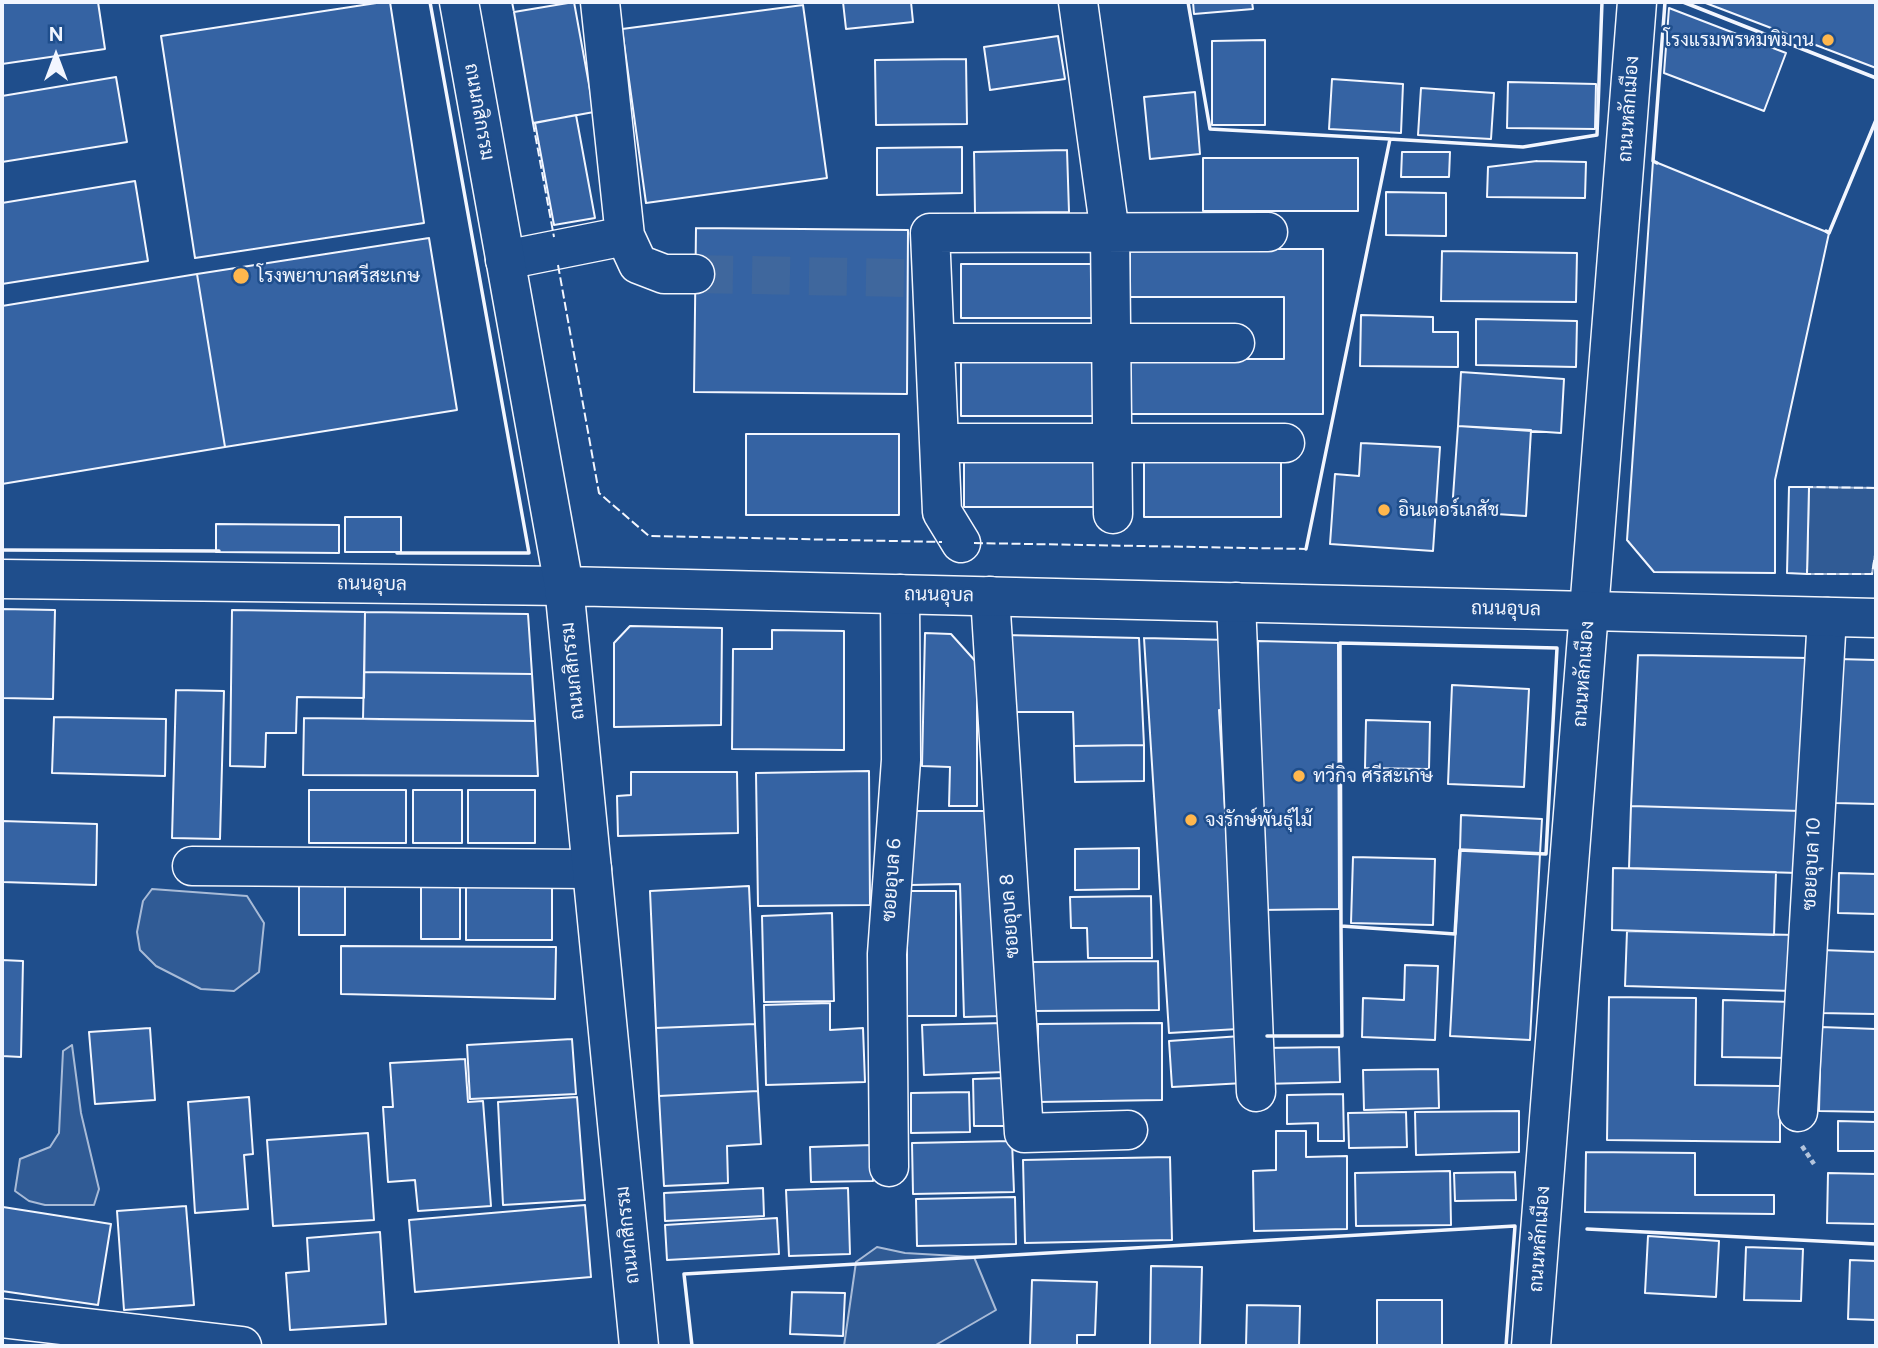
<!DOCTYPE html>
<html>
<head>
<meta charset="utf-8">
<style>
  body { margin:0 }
  #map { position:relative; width:1878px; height:1348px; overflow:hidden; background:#1f4e8c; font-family:Figtree,sans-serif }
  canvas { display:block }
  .frame { position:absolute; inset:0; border:4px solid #f2f6ff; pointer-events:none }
  .north { position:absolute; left:21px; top:21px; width:70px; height:70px; -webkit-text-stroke:5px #1f4e8c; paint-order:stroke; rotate:0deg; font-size:19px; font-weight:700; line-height:28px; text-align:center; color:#f2f6ff }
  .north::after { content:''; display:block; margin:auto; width:24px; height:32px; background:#f2f6ff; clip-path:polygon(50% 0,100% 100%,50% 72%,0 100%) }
</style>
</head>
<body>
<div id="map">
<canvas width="1878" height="1348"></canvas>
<div class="frame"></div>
<div class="north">N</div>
</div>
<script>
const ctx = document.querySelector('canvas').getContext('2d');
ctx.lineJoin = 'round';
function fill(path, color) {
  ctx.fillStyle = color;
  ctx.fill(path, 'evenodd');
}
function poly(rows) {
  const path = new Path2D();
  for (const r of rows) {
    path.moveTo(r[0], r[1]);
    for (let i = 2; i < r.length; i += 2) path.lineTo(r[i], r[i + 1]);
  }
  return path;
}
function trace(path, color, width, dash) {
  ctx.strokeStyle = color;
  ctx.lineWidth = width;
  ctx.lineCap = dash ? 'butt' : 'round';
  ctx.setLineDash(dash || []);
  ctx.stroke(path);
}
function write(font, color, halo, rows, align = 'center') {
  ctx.font = font + ' Figtree,Sarabun,sans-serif';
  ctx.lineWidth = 5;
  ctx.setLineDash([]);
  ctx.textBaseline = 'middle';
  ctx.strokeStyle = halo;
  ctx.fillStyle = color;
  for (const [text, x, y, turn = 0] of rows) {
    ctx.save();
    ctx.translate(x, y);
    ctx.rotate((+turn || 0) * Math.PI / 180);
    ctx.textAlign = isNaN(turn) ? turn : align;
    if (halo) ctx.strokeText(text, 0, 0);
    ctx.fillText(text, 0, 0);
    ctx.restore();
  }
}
const green = poly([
  [1809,487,1876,488,1876,549,1872,574,1807,574,1809,487],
  [152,889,247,896,264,923,259,972,234,991,201,989,156,966,140,950,137,932,143,901,152,889],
  [72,1045,81,1113,99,1189,94,1205,45,1205,29,1201,15,1191,20,1159,50,1147,59,1133,63,1051,72,1045],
  [877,1247,905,1253,974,1257,996,1310,934,1346,844,1346,856,1262,877,1247]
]);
fill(green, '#305b95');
trace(green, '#a8bbd7', 2);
const building = poly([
  [2,2,98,2,105,49,2,64,2,2],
  [383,2,390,2,424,223,195,258,161,36,383,2],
  [574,2,594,112,533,123,514,12,574,2],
  [843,2,911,2,913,22,846,29,843,2],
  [1193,2,1252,2,1253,9,1194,14,1193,2],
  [1703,2,1876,2,1876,68,1703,2],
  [803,5,827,178,646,203,622,29,803,5],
  [1669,8,1786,53,1764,111,1664,73,1669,8],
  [1058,36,1065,79,990,90,984,47,1058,36],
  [1265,40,1265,125,1212,125,1212,41,1265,40],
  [966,59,967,124,876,125,875,60,966,59],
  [116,77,127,142,2,162,2,96,116,77],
  [1332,79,1403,84,1401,133,1329,129,1332,79],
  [1508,82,1596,84,1595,129,1507,128,1508,82],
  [1421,88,1494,93,1491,139,1418,135,1421,88],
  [1195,92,1200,154,1150,159,1144,97,1195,92],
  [576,115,595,218,554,225,535,123,576,115],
  [962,147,962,193,877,195,877,148,962,147],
  [1067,150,1069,212,975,213,974,152,1067,150],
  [1402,152,1450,152,1449,177,1401,177,1402,152],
  [1203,158,1358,158,1358,211,1203,211,1203,158],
  [1537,161,1586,162,1585,198,1487,197,1488,167,1537,161],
  [1653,161,1829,233,1775,480,1775,573,1654,572,1627,540,1653,161],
  [135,181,148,261,2,284,2,203,135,181],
  [1386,192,1446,193,1446,236,1386,235,1386,192],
  [696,228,908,230,907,394,694,392,696,228],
  [429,238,457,410,225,447,197,274,429,238],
  [1130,249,1323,249,1323,414,1130,414,1130,359,1284,359,1284,297,1130,297,1130,249],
  [1442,251,1577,253,1576,302,1441,301,1442,251],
  [961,264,1098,264,1098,318,961,318,961,264],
  [197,274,225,447,2,484,2,306,197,274],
  [1361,315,1433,317,1433,332,1458,332,1458,367,1360,366,1361,315],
  [1476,319,1577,321,1576,367,1476,365,1476,319],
  [961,361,1098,361,1098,416,961,416,961,361],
  [1461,372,1564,379,1561,433,1458,426,1461,372],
  [1458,426,1531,430,1526,516,1452,511,1458,426],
  [746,434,899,434,899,515,746,515,746,434],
  [1361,443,1440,447,1433,551,1330,544,1335,474,1359,476,1361,443],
  [964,452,1100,452,1100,507,964,507,964,452],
  [1144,462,1281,462,1281,517,1144,517,1144,462],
  [1789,487,1809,487,1807,574,1787,573,1789,487],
  [345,517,401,517,401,552,345,552,345,517],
  [216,524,339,525,339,553,216,552,216,524],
  [2,609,55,610,53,699,2,698,2,609],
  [232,610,365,612,364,698,297,697,296,733,266,733,265,767,230,766,232,610],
  [365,612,528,614,532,674,364,672,365,612],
  [630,626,722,628,721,725,614,727,614,643,630,626],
  [772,630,844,631,844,750,732,749,733,649,772,649,772,630],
  [925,633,951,634,977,663,977,806,949,806,950,767,922,766,925,633],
  [1004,635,1139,638,1144,745,1074,746,1073,712,1004,712,1004,635],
  [1144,638,1228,640,1231,710,1219,710,1238,1029,1169,1033,1144,638],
  [1258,641,1338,643,1339,909,1259,910,1258,641],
  [1638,655,1808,658,1801,811,1631,806,1638,655],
  [1838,659,1876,660,1876,804,1835,803,1838,659],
  [364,672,532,674,535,721,363,719,364,672],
  [1452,685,1529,689,1524,787,1448,784,1452,685],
  [176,690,224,691,220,839,172,838,176,690],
  [54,717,166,719,165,776,52,773,54,717],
  [304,718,535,721,538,776,303,775,304,718],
  [1366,720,1430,722,1429,769,1365,768,1366,720],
  [1144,745,1144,781,1075,782,1074,746,1144,745],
  [869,771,870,905,758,906,756,773,869,771],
  [631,772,737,772,738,833,618,836,617,796,631,795,631,772],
  [309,790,406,790,406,843,309,843,309,790],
  [413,790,462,790,462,843,413,843,413,790],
  [468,790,535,790,535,843,468,843,468,790],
  [1631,806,1801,811,1798,873,1629,868,1631,806],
  [910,811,994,811,1000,1016,964,1017,960,884,911,885,910,811],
  [1461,815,1542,819,1540,854,1460,850,1461,815],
  [2,821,97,824,96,885,2,882,2,821],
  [1139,848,1139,889,1075,890,1075,849,1139,848],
  [1460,850,1540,854,1530,1040,1450,1036,1460,850],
  [1353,857,1435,859,1433,925,1351,923,1353,857],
  [1613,868,1776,872,1774,935,1612,930,1613,868],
  [1839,873,1876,874,1876,914,1838,913,1839,873],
  [299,879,345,879,345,935,299,935,299,879],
  [421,879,460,879,460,939,421,939,421,879],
  [466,880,552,880,552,940,466,940,466,880],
  [749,886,755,1024,656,1028,650,891,749,886],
  [907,891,956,891,956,1016,907,1016,907,891],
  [1151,896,1152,958,1088,958,1087,928,1071,928,1070,897,1151,896],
  [832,913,834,1001,764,1002,762,916,832,913],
  [1627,931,1795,935,1793,991,1625,986,1627,931],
  [341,946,556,947,555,999,341,994,341,946],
  [1821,950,1876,952,1876,1014,1819,1013,1821,950],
  [2,960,23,961,21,1057,2,1056,2,960],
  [1158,961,1159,1010,1034,1011,1033,962,1158,961],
  [1405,965,1438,966,1435,1040,1362,1037,1363,998,1404,1000,1405,965],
  [1609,997,1696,998,1695,1085,1780,1086,1780,1142,1607,1140,1609,997],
  [1723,1000,1792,1002,1790,1058,1722,1057,1723,1000],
  [830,1003,830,1030,863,1028,865,1082,766,1085,764,1005,830,1003],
  [1004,1023,1005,1072,924,1075,922,1025,1004,1023],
  [1162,1023,1162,1100,1038,1102,1038,1024,1162,1023],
  [755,1024,758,1091,659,1096,656,1028,755,1024],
  [1821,1027,1876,1029,1876,1112,1819,1111,1821,1027],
  [150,1028,155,1100,95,1104,89,1032,150,1028],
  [1241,1036,1244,1083,1172,1087,1169,1041,1241,1036],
  [572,1039,576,1094,470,1099,467,1045,572,1039],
  [1339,1047,1340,1082,1263,1084,1262,1048,1339,1047],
  [465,1059,468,1102,483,1101,491,1206,418,1211,415,1180,388,1182,383,1107,393,1107,390,1063,465,1059],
  [1438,1069,1439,1108,1364,1110,1363,1070,1438,1069],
  [1006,1078,1006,1126,974,1126,973,1079,1006,1078],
  [758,1091,761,1144,727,1146,728,1183,664,1186,659,1096,758,1091],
  [969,1092,970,1132,911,1133,911,1093,969,1092],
  [1343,1094,1344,1141,1318,1141,1318,1123,1287,1124,1287,1095,1343,1094],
  [249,1097,253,1154,244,1155,248,1209,195,1213,188,1102,249,1097],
  [577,1097,585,1200,503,1205,498,1102,577,1097],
  [1519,1111,1519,1152,1416,1155,1415,1112,1519,1111],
  [1406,1112,1407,1147,1349,1148,1348,1113,1406,1112],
  [1838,1121,1876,1122,1876,1151,1838,1151,1838,1121],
  [1276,1131,1306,1131,1306,1157,1347,1156,1347,1229,1254,1231,1253,1171,1276,1170,1276,1131],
  [368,1133,374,1220,273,1226,267,1140,368,1133],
  [1012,1141,1014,1192,913,1194,912,1143,1012,1141],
  [872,1145,873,1181,811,1182,810,1147,872,1145],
  [1586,1152,1695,1153,1695,1195,1774,1195,1774,1214,1585,1212,1586,1152],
  [1170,1157,1172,1240,1025,1243,1023,1160,1170,1157],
  [1450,1171,1451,1225,1356,1226,1355,1173,1450,1171],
  [1515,1172,1516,1200,1455,1201,1454,1173,1515,1172],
  [1828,1173,1876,1174,1876,1224,1827,1223,1828,1173],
  [763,1188,764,1216,665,1221,664,1193,763,1188],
  [848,1188,850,1254,789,1256,786,1190,848,1188],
  [1015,1197,1016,1244,917,1246,916,1199,1015,1197],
  [585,1205,591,1277,415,1292,409,1220,585,1205],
  [186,1206,194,1305,124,1310,117,1211,186,1206],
  [3,1207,111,1224,98,1305,2,1291,3,1207],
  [777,1218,779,1254,667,1260,665,1225,777,1218],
  [380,1232,386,1324,290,1330,286,1273,309,1271,307,1238,380,1232],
  [1648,1236,1719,1241,1716,1297,1645,1293,1648,1236],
  [1746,1247,1803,1249,1801,1301,1744,1300,1746,1247],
  [1850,1260,1876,1261,1876,1320,1848,1319,1850,1260],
  [1151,1266,1202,1267,1200,1346,1150,1346,1151,1266],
  [1032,1280,1097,1282,1095,1335,1077,1335,1077,1346,1030,1346,1032,1280],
  [792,1292,845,1293,843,1336,790,1334,792,1292],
  [1377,1300,1442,1300,1442,1346,1377,1346,1377,1300],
  [1247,1305,1300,1306,1299,1346,1246,1346,1247,1305]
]);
fill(building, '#3563a3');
trace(building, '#f2f6ff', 2);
trace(poly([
  [695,274,908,278]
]), '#3f679d', 38, [38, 19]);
const minor = poly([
  [600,2,625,236,638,264,664,274,695,274],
  [1078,2,1110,233,1113,514],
  [505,260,625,236],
  [935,343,1235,343],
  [939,443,1285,443],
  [961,543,942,512,930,233,1268,232],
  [2,579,564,586],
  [990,596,1024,1133,1128,1130],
  [1236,602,1256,1092],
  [192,866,592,869],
  [1798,1112,1827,617],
  [889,1167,887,954,901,760,900,594],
  [2,1318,242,1346],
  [1531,1346,1637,2]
]);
const major = poly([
  [459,2,564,586,639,1346],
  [564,586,1876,618]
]);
trace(minor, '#f2f6ff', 41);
trace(major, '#f2f6ff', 41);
trace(poly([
  [1802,1146,1814,1164]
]), '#b3c4dc', 4.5, [5, 3.5]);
trace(minor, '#1f4e8c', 38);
trace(major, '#1f4e8c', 38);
trace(poly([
  [512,2,514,12],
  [533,123,554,237],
  [558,265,599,493,649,536,942,542],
  [1809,492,1809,487,1876,488],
  [974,543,1306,549],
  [1807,569,1807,574,1872,574,1876,549]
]), '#f2f6ff', 2, [9, 3.5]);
trace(poly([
  [1188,2,1210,129,1390,139,1306,549],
  [1683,2,1876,78],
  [1389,139,1523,147,1597,135,1602,2],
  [1657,163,1653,161,1665,2],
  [1826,231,1829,233,1876,120],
  [2,550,219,551],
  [397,553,529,553,430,2],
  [1340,643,1557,648,1546,854,1460,850,1455,934,1341,926,1340,643],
  [1267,1036,1342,1036,1341,926],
  [1587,1229,1876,1244],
  [692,1346,684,1274,1515,1226,1506,1346]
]), '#f2f6ff', 3.5);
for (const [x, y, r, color] of [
  [1828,40,7,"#ffb74d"],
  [241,276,9,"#ffb74d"],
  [1384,510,7,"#ffb74d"],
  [1299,776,7,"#ffb74d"],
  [1191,820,7,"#ffb74d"]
]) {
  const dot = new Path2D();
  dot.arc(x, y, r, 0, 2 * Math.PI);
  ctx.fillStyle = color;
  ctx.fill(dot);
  trace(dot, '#1f4e8c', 2.5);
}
write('19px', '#f2f6ff', '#1f4e8c', [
  ["โรงแรมพรหมพิมาน",1814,40,"right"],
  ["โรงพยาบาลศรีสะเกษ",257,276],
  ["อินเตอร์เภสัช",1398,510],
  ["ทวีกิจ ศรีสะเกษ",1313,776],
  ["จงรักษ์พันธุ์ไม้",1205,820]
], 'left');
write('19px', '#f2f6ff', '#1f4e8c', [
  ["ถนนหลักเมือง",1629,109,-86],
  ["ถนนกสิกรรม",479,112,80],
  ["ถนนอุบล",372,584,1],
  ["ถนนอุบล",939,595,1],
  ["ถนนอุบล",1506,609,1],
  ["ถนนกสิกรรม",573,671,-96],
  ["ถนนหลักเมือง",1584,674,-86],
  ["ซอยอุบล 10",1812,864,-87],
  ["ซอยอุบล 6",892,880,-86],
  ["ซอยอุบล 8",1010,916,-94],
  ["ถนนกสิกรรม",628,1235,-96],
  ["ถนนหลักเมือง",1540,1239,-86]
]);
</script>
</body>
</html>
